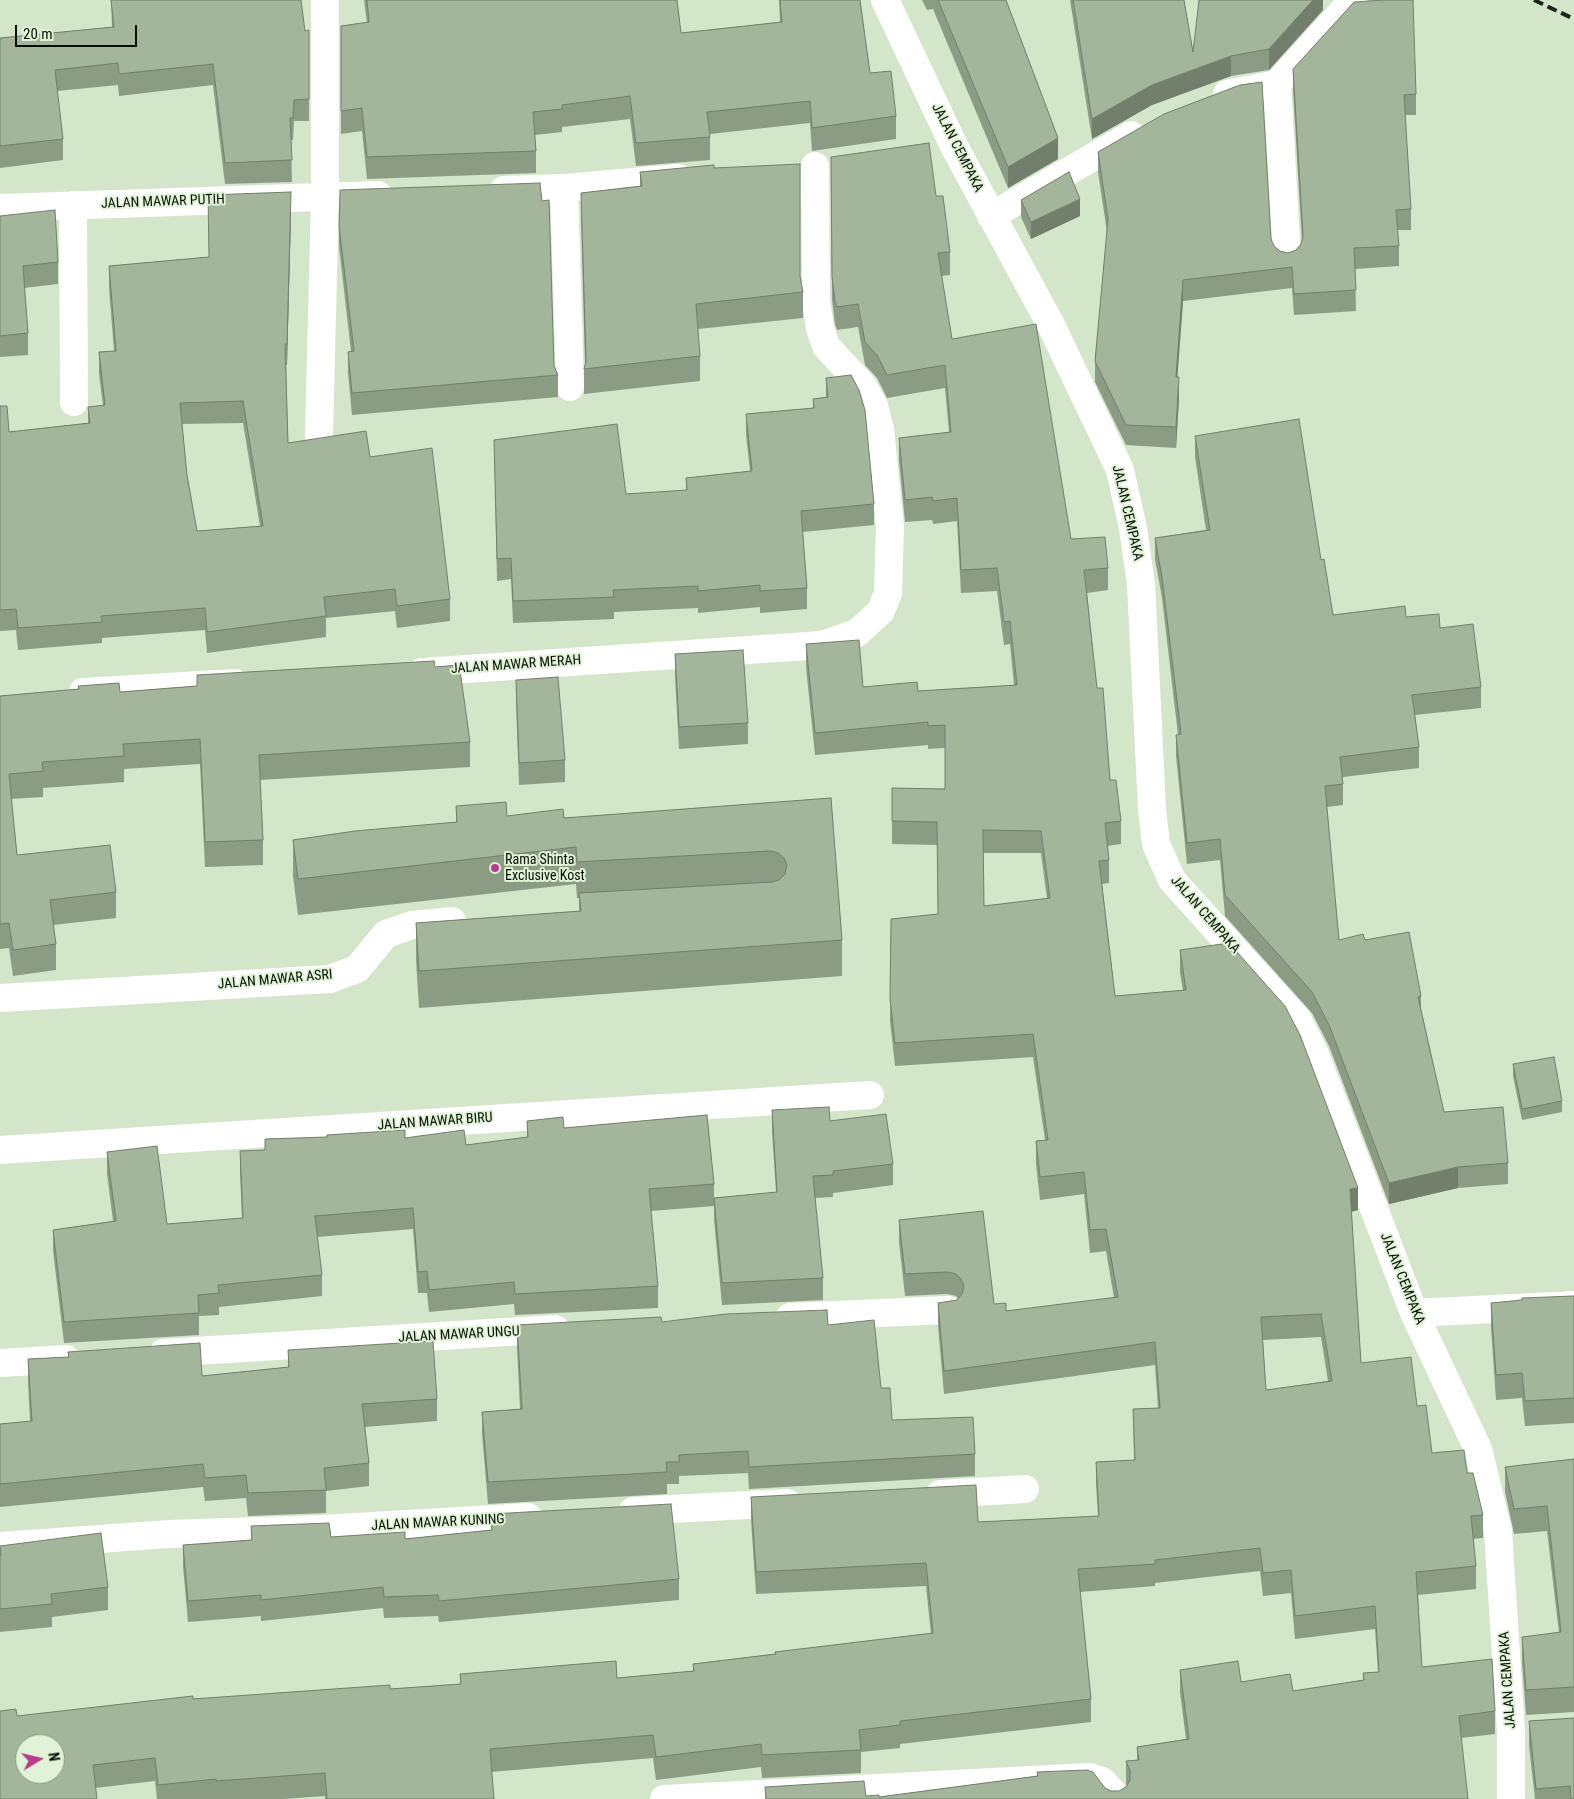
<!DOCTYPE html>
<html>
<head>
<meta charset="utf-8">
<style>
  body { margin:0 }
  #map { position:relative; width:1574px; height:1799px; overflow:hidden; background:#d3e6ca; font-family:"Roboto Condensed",sans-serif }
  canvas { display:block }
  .north { position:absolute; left:15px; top:1734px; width:50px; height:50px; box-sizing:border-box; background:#e0f3d7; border:1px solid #8a9783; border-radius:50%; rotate:81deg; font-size:14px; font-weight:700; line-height:20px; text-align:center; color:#080e06 }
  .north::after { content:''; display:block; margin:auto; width:18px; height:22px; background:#b93c8c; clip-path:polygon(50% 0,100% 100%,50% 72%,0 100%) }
  .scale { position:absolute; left:15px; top:25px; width:122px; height:22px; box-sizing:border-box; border:2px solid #080e06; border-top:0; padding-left:6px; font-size:15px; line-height:18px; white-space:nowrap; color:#080e06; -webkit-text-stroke:4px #e0f3d7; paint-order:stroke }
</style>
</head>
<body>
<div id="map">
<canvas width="1574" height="1799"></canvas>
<div class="north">N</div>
<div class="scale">20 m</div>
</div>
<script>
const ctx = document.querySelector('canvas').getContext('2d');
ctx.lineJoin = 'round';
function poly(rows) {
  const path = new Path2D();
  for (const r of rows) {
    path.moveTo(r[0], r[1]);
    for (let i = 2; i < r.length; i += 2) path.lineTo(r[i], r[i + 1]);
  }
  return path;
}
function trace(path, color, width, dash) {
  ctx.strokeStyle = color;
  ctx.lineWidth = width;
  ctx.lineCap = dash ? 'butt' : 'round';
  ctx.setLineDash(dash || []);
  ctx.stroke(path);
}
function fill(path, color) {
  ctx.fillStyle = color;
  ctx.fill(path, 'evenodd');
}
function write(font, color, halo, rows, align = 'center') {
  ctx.font = font + ' "Roboto Condensed",sans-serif';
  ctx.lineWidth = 4;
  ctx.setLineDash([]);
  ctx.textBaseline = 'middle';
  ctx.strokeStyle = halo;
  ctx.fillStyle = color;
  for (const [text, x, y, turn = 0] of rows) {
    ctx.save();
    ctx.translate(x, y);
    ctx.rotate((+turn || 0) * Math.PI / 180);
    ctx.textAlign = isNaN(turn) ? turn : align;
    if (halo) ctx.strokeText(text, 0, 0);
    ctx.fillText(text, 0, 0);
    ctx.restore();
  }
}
trace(poly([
  [885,0,954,146,1051,325,1120,470,1133,528,1141,584,1152,809,1156,844,1172,880,1298,1020,1314,1052,1414,1313,1478,1449,1498,1531,1511,1732,1511,1799],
  [1277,84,1353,0],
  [1227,94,1277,84,1287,258],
  [564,188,570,387],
  [504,190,564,188,678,178],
  [73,205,74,402],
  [0,208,378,195],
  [991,216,1131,135],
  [319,435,325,197,325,0],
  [422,672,822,645,857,633,881,611,888,593,890,527,880,429,874,406,863,386,826,346,820,328,816,301,815,166],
  [83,692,235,683],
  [0,998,330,979,357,969,386,934,412,925,452,921],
  [0,1150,870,1095],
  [1414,1313,1574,1305],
  [790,1317,948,1310],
  [163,1353,555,1329],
  [0,1363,66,1359],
  [940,1494,1025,1489],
  [633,1511,787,1503],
  [0,1546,169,1534,321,1529,528,1517],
  [664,1799,1089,1777,1102,1781,1113,1793,1115,1799]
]), '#fff', 28);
trace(poly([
  [1534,0,1574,19]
]), '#1d241a', 4, [10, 5]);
fill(poly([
  [111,0,305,31,309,30,309,121,294,121,293,140,291,140,292,182,225,184,213,85,119,96,118,85,57,91,63,139,63,160,0,168,0,38,112,27],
  [364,0,677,0,681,33,780,22,779,0,860,0,870,73,896,116,896,139,812,151,810,123,710,134,710,160,636,166,630,119,562,127,562,132,535,135,536,151,536,173,367,179,362,131,341,134,341,26,367,23],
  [922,0,1006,0,1058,159,1008,188,933,9,927,10],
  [1070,0,1184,0,1193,52,1323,0,1323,10,1269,70,1231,76,1152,105,1092,139],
  [1293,69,1416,94,1416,115,1405,115,1411,209,1411,230,1397,230,1399,246,1399,266,1355,269,1356,311,1294,315,1292,288,1183,301,1177,377,1179,398,1176,448,1126,445,1095,382,1095,361,1107,232,1098,172,1098,152,1271,239,1274,246,1280,251,1288,253,1296,250,1301,244,1302,241,1293,90],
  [831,157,936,196,950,252,950,275,941,276,952,339,1071,539,1108,568,1108,590,1087,593,1097,688,1110,780,1121,821,1121,844,1107,846,1109,860,1109,883,1102,884,1115,996,1183,990,1180,973,1180,950,1358,1210,1351,1212,1361,1363,1417,1406,1432,1453,1467,1473,1483,1515,1483,1538,1473,1539,1476,1566,1476,1589,1418,1595,1422,1667,1495,1711,1495,1734,1461,1738,1468,1799,765,1799,765,1787,879,1797,1037,1776,1037,1772,1105,1788,1111,1791,1119,1791,1127,1786,1126,1784,1126,1761,1137,1760,1137,1747,1186,1739,1180,1692,1180,1670,1293,1691,1363,1680,1363,1673,1378,1672,1375,1629,1295,1639,1291,1593,1263,1596,1260,1571,1155,1583,1155,1586,1080,1592,1091,1699,1091,1722,900,1744,900,1748,861,1752,861,1773,762,1778,761,1767,656,1780,653,1758,491,1772,494,1799,325,1799,325,1796,283,1799,157,1799,155,1781,95,1788,17,1716,193,1699,390,1689,460,1684,460,1674,617,1678,693,1671,693,1664,931,1634,926,1586,756,1594,751,1520,751,1497,978,1522,1098,1516,1096,1484,1096,1462,1134,1460,1133,1409,1158,1408,1155,1365,944,1394,938,1326,938,1303,957,1300,958,1299,956,1296,947,1294,905,1296,899,1242,899,1220,994,1304,1006,1311,1114,1298,1106,1251,1090,1253,1084,1194,1040,1200,1036,1164,1036,1141,1045,1140,1033,1057,895,1066,890,1021,891,919,938,914,937,845,892,844,892,788,945,789,945,748,928,749,928,745,815,755,806,667,806,644,863,687,918,691,1014,685,1010,644,1004,645,997,591,961,593,957,521,933,524,932,520,905,522,899,461,899,438,949,432,945,388,887,398,877,378,865,365,858,327,837,330,835,324,832,300],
  [983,853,1041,853,1047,899,984,906],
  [1321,1337,1328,1381,1266,1390,1263,1340],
  [714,168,800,276,803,292,803,318,698,329,700,356,700,381,584,394,584,369,585,364,581,218,581,193,640,186,640,172],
  [1021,200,1080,216,1031,239,1021,217],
  [291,213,287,365,286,365,288,443,370,457,450,599,450,621,397,628,395,611,326,618,326,637,207,653,205,630,102,638,102,643,18,650,16,630,0,631,0,406,9,432,88,423,88,407,103,405,99,374,99,352,114,351,109,288,109,266,208,257],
  [243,423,260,526,197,531,187,475,182,424],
  [0,216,58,262,58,284,24,288,28,333,28,355,0,357],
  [339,226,554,366,558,375,558,397,352,415,348,373,348,352,351,351,339,247],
  [826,378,874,504,874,525,803,532,807,588,807,609,760,613,760,607,698,613,698,608,614,612,614,619,513,623,511,579,497,581,494,440,626,494,686,491,686,478,750,471,746,435,746,414,813,408,813,399,826,397],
  [1195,436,1321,560,1333,615,1406,617,1440,628,1481,687,1481,708,1415,715,1419,747,1419,768,1343,777,1343,805,1327,807,1339,940,1365,940,1421,996,1421,1009,1444,1112,1508,1163,1508,1184,1458,1188,1389,1204,1329,1046,1312,1013,1225,916,1220,860,1187,864,1176,756,1176,735,1178,735,1162,598,1155,559,1155,538,1206,530,1195,457],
  [675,654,748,723,748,744,679,749,675,676],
  [435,667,470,742,470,767,260,780,263,840,263,865,205,867,200,764,124,769,124,782,43,788,43,797,11,799,17,855,116,892,116,918,53,925,56,944,56,970,13,976,9,948,0,949,0,696,78,689,78,686,120,692,197,686,197,675],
  [516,680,565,760,565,782,519,785,516,702],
  [831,798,842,940,842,976,419,1008,416,960,416,923,579,911,579,898,577,898,576,884,298,915,293,876,293,840,456,822,456,806,507,816,564,818],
  [1513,1064,1562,1101,1562,1112,1522,1120,1513,1076],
  [772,1110,830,1121,893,1164,893,1185,833,1193,833,1197,815,1198,823,1278,823,1300,722,1305,714,1220,714,1206,651,1211,658,1286,658,1308,515,1315,514,1304,429,1312,427,1293,418,1293,413,1229,317,1237,322,1275,322,1296,219,1307,219,1315,199,1316,199,1335,64,1343,53,1251,53,1230,113,1221,107,1174,107,1152,167,1224,242,1218,240,1173,240,1151,265,1150,405,1138,466,1145,527,1137,527,1121,564,1128,714,1184,714,1198,776,1192,772,1132],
  [1574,1296,1574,1423,1525,1426,1522,1398,1496,1400,1491,1328,1491,1303],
  [662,1322,828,1325,881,1388,892,1420,975,1454,975,1476,749,1489,748,1473,679,1476,679,1484,667,1484,667,1494,488,1504,482,1434,482,1412,520,1409,517,1347,517,1325],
  [288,1350,437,1399,437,1421,365,1427,369,1463,369,1486,326,1491,326,1513,248,1516,246,1498,205,1501,203,1487,0,1507,0,1424,30,1421,28,1382,28,1359,68,1357,68,1352,202,1376,288,1367],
  [1574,1459,1574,1712,1526,1715,1522,1662,1522,1637,1559,1633,1547,1531,1514,1534,1505,1492,1505,1467],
  [491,1514,679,1579,679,1600,439,1622,438,1616,384,1618,383,1608,261,1621,261,1616,188,1622,183,1566,183,1545,251,1540,251,1526,331,1537,405,1539,491,1530],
  [0,1546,108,1587,108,1610,52,1617,52,1627,0,1632],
  [1574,1718,1574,1799,1535,1799,1529,1746,1529,1721]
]), '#8c9c84');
fill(poly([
  [1313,0,1323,0,1323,10,1269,70,1269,49],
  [1231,56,1231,76,1152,105,1092,139,1092,119,1152,85],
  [1058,138,1058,159,1008,188,1008,167],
  [291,192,291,213,287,365,287,344],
  [1080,199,1080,216,1031,239,1031,222],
  [1183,280,1183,301,1176,397,1176,377],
  [1179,377,1179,398,1176,448,1176,427],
  [1458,1167,1458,1188,1389,1204,1389,1183],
  [1358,1188,1358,1210,1350,1212,1350,1189]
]), '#727f6c');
const building = poly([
  [111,0,301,0,305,31,309,30,309,99,294,100,293,118,290,118,292,160,225,163,213,64,119,74,118,63,55,70,63,139,0,146,0,38,114,27,111,0],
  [367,0,677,0,681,33,782,22,780,0,860,0,870,73,891,71,896,116,812,128,810,101,707,112,710,137,636,143,630,96,562,105,562,109,533,112,536,151,367,157,362,108,341,111,341,26,369,22,367,0],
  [938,0,1006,0,1058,138,1008,167,938,0],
  [1073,0,1184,0,1193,52,1199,0,1313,0,1269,49,1231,56,1152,85,1092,119,1073,0],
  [1383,0,1413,0,1416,94,1404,95,1411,209,1396,210,1399,246,1354,248,1356,290,1294,294,1292,267,1183,280,1176,377,1179,377,1176,427,1126,425,1095,361,1108,219,1098,152,1164,114,1240,85,1262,82,1271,239,1274,246,1280,251,1288,253,1296,250,1301,244,1303,236,1293,69,1354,2,1383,0],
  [929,143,936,196,943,196,950,252,938,253,952,339,1036,324,1071,539,1105,537,1108,568,1084,570,1097,688,1103,688,1110,780,1116,780,1121,821,1105,823,1109,860,1099,861,1115,996,1186,990,1180,950,1229,943,1285,1006,1300,1035,1358,1188,1350,1189,1361,1363,1411,1357,1417,1406,1426,1405,1432,1453,1464,1450,1467,1473,1473,1473,1483,1515,1471,1516,1476,1566,1416,1572,1422,1667,1492,1659,1495,1711,1459,1716,1468,1799,766,1799,765,1787,864,1781,866,1796,879,1795,879,1797,1038,1776,1037,1772,1087,1770,1093,1772,1105,1788,1111,1791,1119,1791,1126,1787,1130,1780,1130,1771,1126,1761,1139,1760,1137,1747,1189,1739,1180,1670,1238,1661,1241,1682,1290,1674,1293,1691,1364,1680,1363,1673,1379,1672,1375,1606,1295,1616,1291,1570,1263,1573,1260,1548,1155,1560,1155,1564,1078,1569,1091,1699,900,1721,900,1725,859,1730,861,1750,762,1755,761,1744,656,1757,653,1735,490,1749,494,1799,327,1799,325,1773,216,1781,216,1779,158,1785,155,1758,93,1765,97,1799,0,1799,0,1711,16,1709,17,1716,193,1696,193,1699,390,1685,390,1689,461,1684,460,1674,616,1661,617,1678,694,1671,693,1664,776,1654,775,1652,933,1633,926,1563,756,1572,751,1497,976,1485,978,1522,1099,1516,1096,1462,1135,1460,1133,1409,1160,1408,1155,1342,944,1371,938,1303,957,1300,962,1294,964,1286,961,1279,956,1274,947,1272,905,1274,899,1220,983,1211,994,1304,1006,1303,1006,1311,1118,1297,1106,1229,1090,1230,1084,1172,1040,1177,1036,1141,1048,1140,1033,1034,895,1043,890,999,891,919,938,914,937,822,892,821,892,788,945,789,945,725,928,726,928,722,815,733,806,644,859,640,863,687,917,682,918,691,1017,685,1010,621,1004,622,997,568,961,570,957,498,933,501,932,497,905,500,899,438,951,432,945,365,887,375,877,355,865,342,858,304,837,307,835,302,832,277,831,157,929,143],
  [983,830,1041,831,1050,898,984,906,983,830],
  [1321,1314,1332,1381,1266,1390,1261,1317,1321,1314],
  [25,1744,55,1744,55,1774,25,1774,25,1744],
  [800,164,800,276,803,292,696,304,700,356,584,369,586,361,581,193,642,186,640,172,714,165,714,168,800,164],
  [1069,172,1080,199,1031,222,1021,200,1069,172],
  [540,183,542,201,549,200,554,366,558,375,352,393,348,352,354,351,339,226,340,190,540,183],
  [291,192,287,344,285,344,288,443,366,431,370,457,432,448,450,599,397,606,395,589,324,597,326,616,207,632,205,608,101,616,102,622,18,628,16,609,0,610,0,406,7,406,9,432,90,423,88,407,105,405,99,352,116,351,109,266,209,257,208,195,291,192],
  [243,401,263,526,197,531,187,475,180,403,243,401],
  [55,210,58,262,23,266,28,333,0,336,0,216,55,210],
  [851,375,859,390,865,410,874,504,801,511,807,588,760,591,760,585,698,591,698,586,613,590,614,597,513,601,511,558,497,559,494,440,617,424,626,494,687,490,686,478,752,471,746,414,814,408,813,399,828,397,826,378,851,375],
  [1299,419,1321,560,1324,559,1333,615,1405,606,1406,617,1439,614,1440,628,1473,624,1481,687,1412,695,1419,747,1340,757,1343,784,1325,786,1339,940,1363,934,1365,940,1409,932,1421,996,1418,997,1444,1112,1503,1107,1508,1163,1458,1167,1389,1183,1329,1025,1312,992,1225,895,1220,839,1187,843,1176,735,1181,734,1162,577,1155,538,1210,530,1195,436,1299,419],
  [743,650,748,723,679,727,675,654,743,650],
  [434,661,435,667,459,665,460,670,470,742,259,755,263,840,205,842,200,739,123,744,124,756,42,762,43,771,9,774,17,855,110,845,116,892,50,900,56,944,13,950,9,923,0,924,0,696,79,689,78,686,119,683,120,692,197,686,197,675,434,661],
  [558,677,565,760,519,763,516,680,558,677],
  [831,798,842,940,419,971,416,923,581,911,579,893,772,882,779,880,785,874,787,865,784,858,778,853,770,851,577,862,576,847,298,879,293,840,355,831,457,822,456,806,506,802,507,816,563,809,564,818,831,798],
  [1554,1057,1562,1101,1522,1109,1513,1064,1554,1057],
  [829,1107,830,1121,886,1114,893,1164,833,1171,833,1175,813,1176,823,1278,722,1283,714,1198,777,1192,772,1110,829,1107],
  [707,1115,714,1184,649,1189,658,1286,515,1294,514,1282,429,1290,427,1271,418,1272,413,1208,315,1216,322,1275,218,1285,219,1293,198,1295,199,1313,64,1322,53,1230,116,1221,107,1152,157,1146,167,1224,243,1218,240,1151,265,1150,265,1139,327,1137,327,1135,405,1130,405,1138,464,1130,466,1145,528,1137,527,1121,563,1117,564,1128,707,1115],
  [1574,1296,1574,1398,1525,1401,1522,1373,1496,1375,1491,1303,1522,1300,1522,1298,1574,1296],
  [827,1310,828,1325,874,1320,881,1388,890,1388,892,1420,973,1417,975,1454,749,1467,748,1451,679,1455,679,1462,666,1462,667,1472,488,1482,482,1412,522,1409,517,1325,661,1317,662,1322,726,1314,827,1310],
  [433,1341,437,1399,362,1404,369,1463,324,1468,326,1490,248,1493,246,1475,205,1478,203,1464,0,1484,0,1424,32,1421,28,1359,69,1357,68,1352,200,1343,202,1376,289,1367,288,1350,433,1341],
  [1574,1459,1574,1687,1526,1690,1522,1637,1561,1632,1547,1506,1514,1509,1505,1467,1574,1459],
  [671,1504,679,1579,439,1601,438,1595,384,1597,383,1587,261,1600,261,1595,188,1601,183,1545,252,1540,251,1526,329,1523,331,1537,405,1532,405,1539,492,1530,491,1514,671,1504],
  [101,1533,108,1587,51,1594,52,1604,0,1609,0,1555,1,1555,0,1546,101,1533],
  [1574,1718,1574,1799,1571,1799,1570,1786,1536,1789,1529,1721,1574,1718]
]);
fill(building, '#a3b59a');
trace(building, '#727f6c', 1);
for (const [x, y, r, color] of [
  [495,868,5,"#b93c8c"]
]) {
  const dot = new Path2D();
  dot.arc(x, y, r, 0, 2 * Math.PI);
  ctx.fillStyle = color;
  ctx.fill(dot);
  trace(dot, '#e0f3d7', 2);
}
write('14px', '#080e06', '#e0f3d7', [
  ["JALAN CEMPAKA",957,148,63],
  ["JALAN MAWAR PUTIH",163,202,-2],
  ["JALAN CEMPAKA",1127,513,77],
  ["JALAN MAWAR MERAH",516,665,-4],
  ["JALAN CEMPAKA",1205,915,49],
  ["JALAN MAWAR ASRI",275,980,-5],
  ["JALAN MAWAR BIRU",435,1122,-4],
  ["JALAN CEMPAKA",1402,1279,68],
  ["JALAN MAWAR UNGU",459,1335,-3],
  ["JALAN MAWAR KUNING",438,1523,-3],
  ["JALAN CEMPAKA",1508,1680,-94]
]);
write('14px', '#080e06', '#e0f3d7', [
  ["Rama Shinta",505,860],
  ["Exclusive Kost",505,876]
], 'left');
</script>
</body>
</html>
